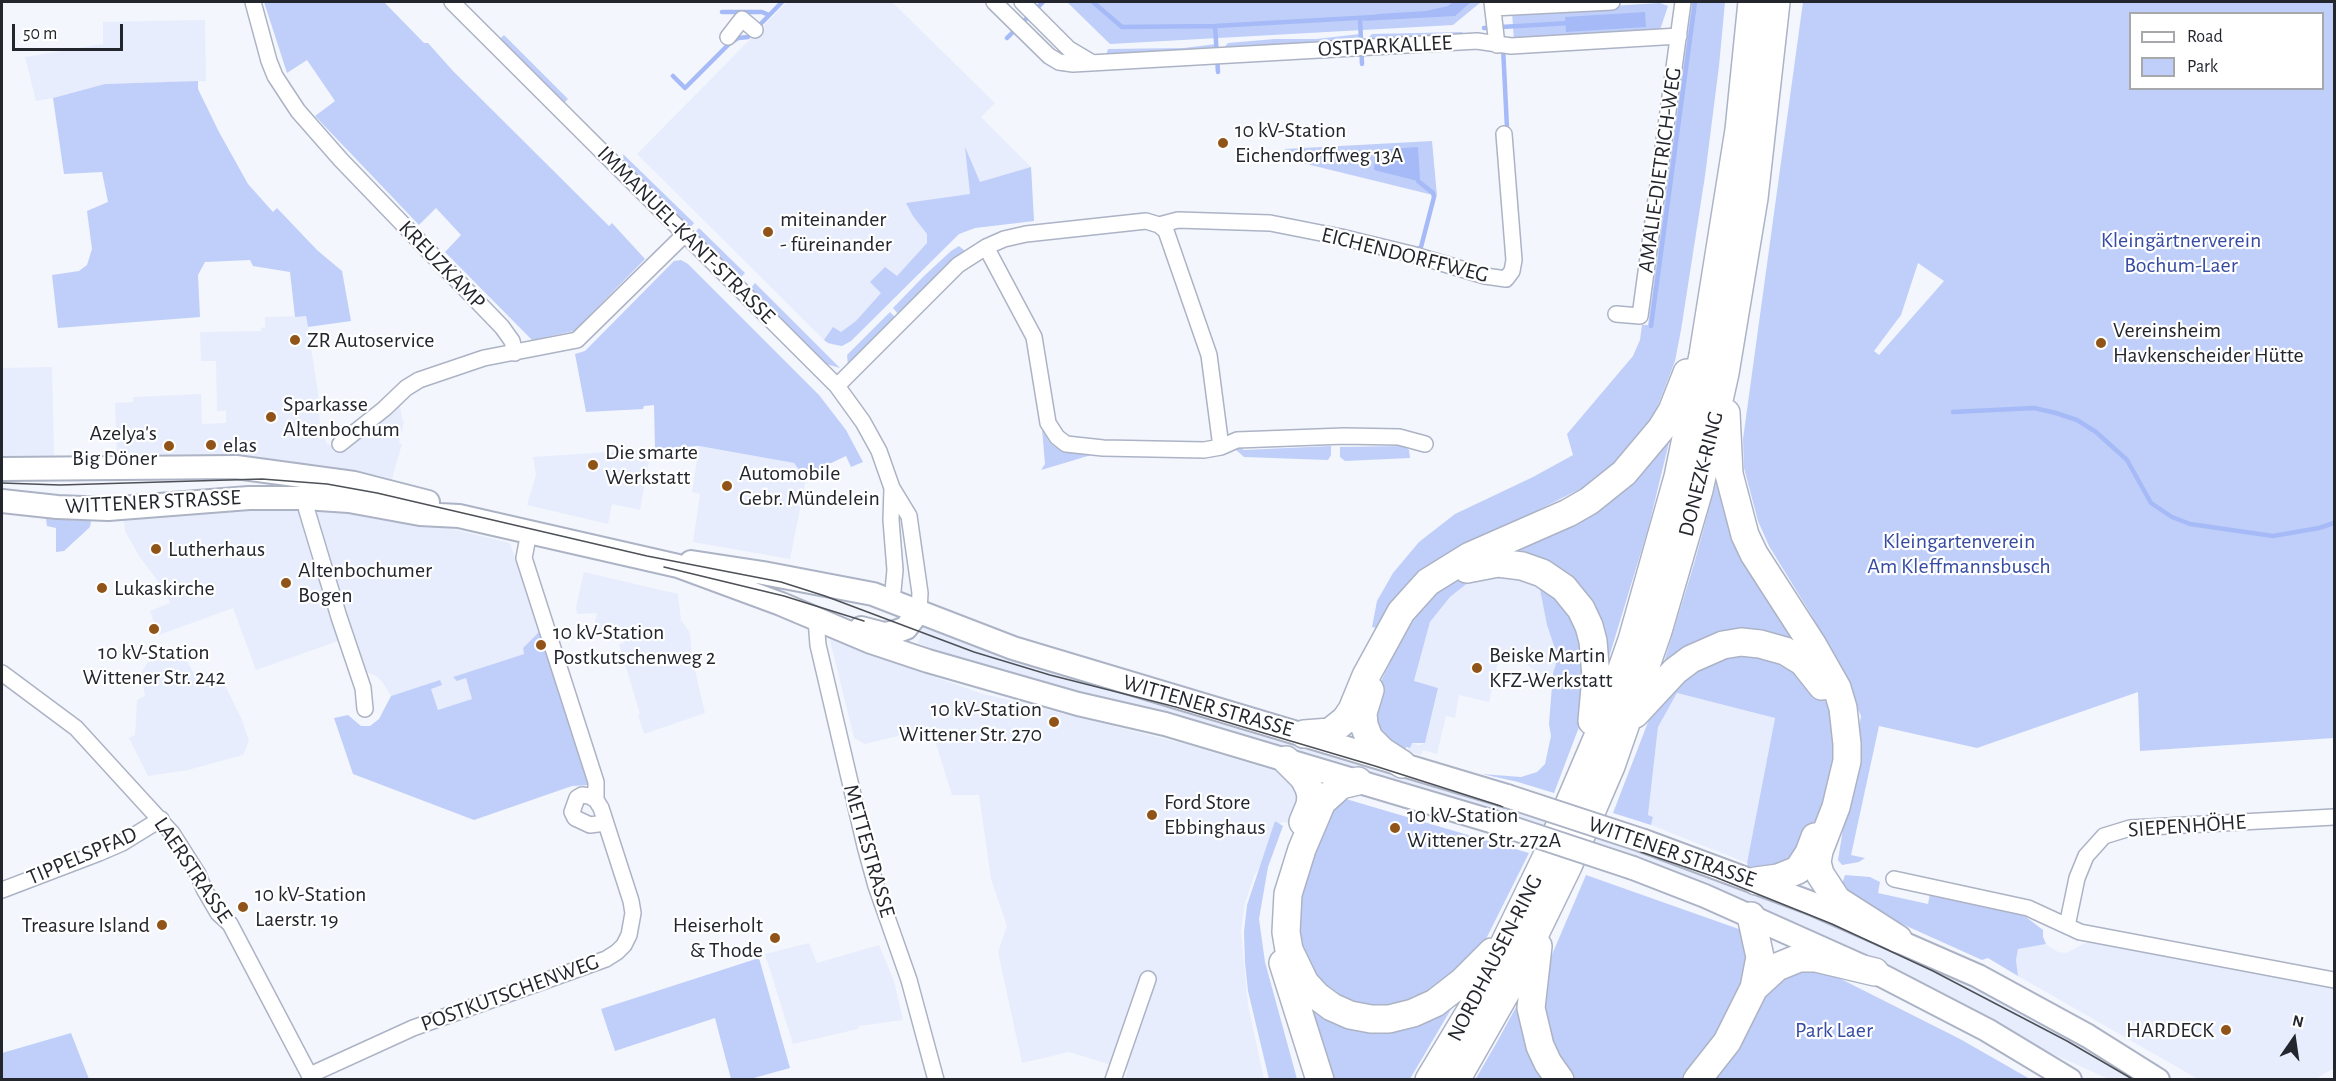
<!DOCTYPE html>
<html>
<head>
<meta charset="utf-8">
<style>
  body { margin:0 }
  #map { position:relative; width:2336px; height:1081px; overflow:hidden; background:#f3f6fd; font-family:"Alegreya Sans",sans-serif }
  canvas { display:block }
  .frame { position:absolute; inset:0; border:3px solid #24262d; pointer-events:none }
  .legend { position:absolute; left:2129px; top:12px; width:195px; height:78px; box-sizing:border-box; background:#fff; border:2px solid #a7a8ab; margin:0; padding:8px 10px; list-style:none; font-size:18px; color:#24262d }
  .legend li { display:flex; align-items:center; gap:12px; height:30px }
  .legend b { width:30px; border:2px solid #a7a8ab }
  .north { position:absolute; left:2264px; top:1009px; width:60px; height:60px; -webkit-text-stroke:4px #fff; paint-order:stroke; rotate:13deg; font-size:16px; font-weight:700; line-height:24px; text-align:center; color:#24262d }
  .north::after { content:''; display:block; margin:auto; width:21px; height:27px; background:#24262d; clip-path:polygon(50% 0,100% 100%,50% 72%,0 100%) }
  .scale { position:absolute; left:12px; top:24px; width:111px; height:27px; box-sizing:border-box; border:3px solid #24262d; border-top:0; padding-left:8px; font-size:18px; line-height:21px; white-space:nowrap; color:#24262d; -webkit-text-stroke:4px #fff; paint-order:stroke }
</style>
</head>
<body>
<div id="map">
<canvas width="2336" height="1081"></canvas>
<div class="frame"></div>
<ul class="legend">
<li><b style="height:8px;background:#fff"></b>Road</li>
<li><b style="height:16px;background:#c0cff9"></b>Park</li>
</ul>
<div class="north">N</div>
<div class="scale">50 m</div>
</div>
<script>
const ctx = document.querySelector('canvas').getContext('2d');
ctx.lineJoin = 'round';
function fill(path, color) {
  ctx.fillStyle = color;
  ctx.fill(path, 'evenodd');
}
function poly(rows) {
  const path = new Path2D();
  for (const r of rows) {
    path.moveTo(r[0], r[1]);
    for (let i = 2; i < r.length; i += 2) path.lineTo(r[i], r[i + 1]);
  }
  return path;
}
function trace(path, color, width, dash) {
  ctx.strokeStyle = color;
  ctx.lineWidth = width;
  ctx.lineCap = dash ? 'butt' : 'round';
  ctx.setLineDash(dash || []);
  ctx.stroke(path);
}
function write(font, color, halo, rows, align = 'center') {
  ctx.font = font + ' "Alegreya Sans",sans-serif';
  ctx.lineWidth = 4.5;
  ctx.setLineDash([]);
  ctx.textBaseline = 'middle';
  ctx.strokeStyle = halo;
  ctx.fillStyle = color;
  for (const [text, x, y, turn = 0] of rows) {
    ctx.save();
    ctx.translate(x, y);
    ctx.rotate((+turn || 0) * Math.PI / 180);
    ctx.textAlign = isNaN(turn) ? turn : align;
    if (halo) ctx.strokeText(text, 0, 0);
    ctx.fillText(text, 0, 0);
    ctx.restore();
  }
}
fill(poly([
  [787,2,892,2,995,103,981,117,1031,167,1034,221,975,228,959,234,851,341,842,346,832,345,824,340,637,154],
  [205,20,206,81,105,84,53,98,36,101,25,57,103,44,103,22],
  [306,316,318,392,320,427,327,444,343,450,398,405,400,407,402,419,404,421,399,443,402,444,392,479,376,475,371,480,2,462,2,368,52,367,54,457,117,456,115,403,133,402,133,397,201,394,202,424,226,423,226,411,217,411,216,361,201,361,200,332,261,331,261,328,265,327,265,317],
  [699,446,794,463,804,475,807,474,790,559,693,542,700,494,692,492],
  [651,449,640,510,612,504,608,524,527,505,536,475,533,457],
  [299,505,394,515,510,543,539,632,523,648,524,654,453,677,466,677,473,699,438,710,431,689,440,680,391,696,381,680,374,675,364,671,341,640,256,670,233,608,159,635,150,611,170,603,166,592,139,556,125,531,123,514],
  [584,572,678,594,681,620,690,633,692,657,705,713,644,734,638,715,640,714,619,644,624,643,624,640,593,633,597,613,577,614,576,607],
  [1511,573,1539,585,1547,625,1558,658,1553,673,1543,676,1523,662,1499,657,1489,702,1459,695,1455,718,1446,716,1437,754,1423,750,1421,755,1406,751,1412,743,1419,745,1425,743,1438,688,1414,682,1430,622,1450,597,1469,582],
  [925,623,1109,684,1706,869,1987,990,2146,1079,2109,1079,2023,1041,1843,950,1126,706,925,649,926,646,918,643,922,632,921,628],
  [829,636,918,671,980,693,1181,743,1289,775,1305,794,1297,824,1281,822,1268,854,1254,876,1245,903,1241,931,1248,1005,1264,1079,1125,1079,1128,1070,1069,1052,1022,1063,998,952,1007,926,991,879,979,795,952,795,931,728,865,744,854,738],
  [183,653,195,676,219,673,242,720,249,741,243,755,188,770,148,776,129,738,135,735,137,700,145,696,141,673,148,662],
  [1677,693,1775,718,1747,863,1651,825,1653,817,1648,815,1658,727],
  [2089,941,2334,988,2334,1068,2316,1079,2198,1079,2018,976,2016,960,2018,949,2046,944,2058,952,2066,953],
  [809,943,817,963,879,945,894,981,903,1020,859,1026,858,1029,793,1044,765,954]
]), '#e7edfc');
fill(poly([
  [264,2,384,2,424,43,428,43,453,71,609,226,612,223,645,259,574,331,532,340,445,252,461,235,436,208,419,225,315,116,335,101,307,60,287,73],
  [1067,2,1481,2,1453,25,1110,44],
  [1692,2,1725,2,1719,66,1705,176,1681,330,1675,361,1655,413,1613,465,1582,488,1443,558,1381,629,1372,627,1377,601,1393,573,1419,542,1455,514,1533,477,1573,455,1567,434,1633,356,1640,340,1642,325,1648,325],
  [1803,2,2334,2,2334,738,2140,751,2138,692,1977,748,1879,726,1851,855,1865,858,1859,862,1842,865,1838,860,1861,716,1835,660,1812,616,1769,546,1758,521,1744,468,1743,439],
  [2130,14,2322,14,2322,88,2130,88],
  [1918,263,1944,281,1879,355,1874,351,1901,315],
  [1660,3,1668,6,1659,33,1514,42,1512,12],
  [1462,32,1465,35,1368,41,1368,38,1372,34],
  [1360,34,1360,41,1223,49,1228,43,1275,39,1316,39],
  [504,35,568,99,564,103,500,39],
  [1216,44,1217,49,1106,55,1108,49,1184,48],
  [198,81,198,89,219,132,248,184,273,212,277,208,317,250,342,271,351,321,308,327,306,316,295,317,290,272,253,266,250,260,205,262,198,275,200,317,58,328,52,275,79,271,87,265,92,249,87,211,108,202,102,172,64,174,53,98,105,84],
  [1432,141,1437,196,1286,159,1285,149],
  [965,147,980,182,1031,167,1034,221,975,228,959,234,851,341,842,346,828,343,824,340,833,327,841,332,856,321,881,293,870,282,885,267,897,276,927,243,927,234,913,216,906,203,970,194],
  [623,154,694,223,690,228,624,163],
  [699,228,745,273,740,278,694,233],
  [959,246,965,251,955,257,899,315,893,308,924,276,951,251],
  [681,260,688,264,819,395,846,430,863,462,851,467,846,456,804,476,794,463,699,446,655,449,654,405,644,406,643,409,586,412,575,354,585,351,674,261],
  [755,283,840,368,826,364,751,288],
  [890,312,896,318,848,366,847,355],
  [1673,426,1648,529,1606,667,1596,626,1496,556],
  [1042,429,1050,443,1057,448,1069,452,1098,453,1041,470,1045,464],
  [1237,446,1244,450,1331,446,1331,455,1328,460,1244,457,1235,449],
  [1404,446,1409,450,1410,458,1345,461,1340,457,1340,447],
  [1720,469,1817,666,1761,637,1661,672,1694,564],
  [46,519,91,521,90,527,64,551,56,552,56,528,47,526],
  [1505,569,1524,573,1542,581,1557,592,1578,623,1586,645,1589,665,1587,691,1579,727,1554,793,1518,782,1482,774,1521,777,1537,772,1545,764,1551,736,1549,724,1553,673,1558,658,1547,625,1539,585,1511,573,1484,577,1469,582,1450,597,1430,622,1414,681,1438,688,1425,743,1412,743,1410,748,1406,747,1406,751,1396,748,1388,740,1377,724,1371,723,1372,700,1397,648,1415,617,1436,593,1461,577,1483,571],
  [544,631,591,785,572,786,474,820,353,774,334,718,348,715,361,726,370,726,379,719,391,696,440,680,442,685,431,689,438,710,472,699,466,678,457,681,453,677,524,654,523,648,539,632],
  [1710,655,1782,656,1822,693,1829,709,1835,753,1820,814,1805,851,1776,866,1755,868,1748,866,1747,863,1775,718,1677,693,1658,727,1648,815,1653,817,1651,825,1613,813,1655,704],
  [1346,799,1529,853,1484,943,1424,1000,1368,1010,1327,994,1300,954,1295,906,1331,805],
  [1275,821,1283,826,1268,867,1259,919,1265,962,1297,1079,1269,1079,1248,991,1245,963,1244,932,1247,905],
  [1586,875,1750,933,1752,963,1729,1019,1691,1073,1682,1079,1574,1079,1567,1074,1540,1025,1545,971],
  [1845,875,1870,877,1880,882,1878,893,1928,904,1930,893,2022,914,2043,930,2043,937,2046,944,2018,949,2016,960,2018,976,1988,958,1982,960,1851,901,1839,893],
  [759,958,790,1068,750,1079,731,1079,715,1018,615,1051,601,1009],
  [1795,971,1825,971,1960,1039,2030,1079,1710,1080,1762,991],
  [1302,989,1334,1015,1457,999,1410,1079,1327,1079],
  [1522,996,1552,1079,1475,1080,1497,1042],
  [71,1033,89,1079,2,1079,2,1053]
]), '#c0cff9');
fill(poly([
  [1453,2,1471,2,1455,16,1362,21,1377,14,1426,11,1448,6],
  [1645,12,1646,27,1566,32,1565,17],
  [1418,147,1420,179,1418,181,1374,170,1376,150]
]), '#a5baf7');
trace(poly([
  [1093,2,1122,27,1215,26,1374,17],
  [722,12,762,12,769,15],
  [1360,18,1362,64],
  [1215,26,1218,72],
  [1484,28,1570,23],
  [1007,38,1043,2],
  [1503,47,1507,128],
  [673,76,685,88,730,43,738,38,748,37,782,2],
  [1415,251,1421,247,1434,197,1433,193,1418,181],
  [1651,326,1695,2],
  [1953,412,2034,408,2056,413,2077,420,2096,432,2127,460,2151,503,2172,517,2190,524,2273,536,2319,528,2334,523]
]), '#a5baf7', 4.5);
const street = poly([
  [253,2,269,61,275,76,298,111,341,160,502,327,512,341,515,353],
  [452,2,837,386,863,422,879,451,892,488,909,516,920,593,919,611],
  [994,2,1049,56,1059,62,1073,64,1477,41,1511,46,1679,36],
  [1022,2,1069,49,1091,62],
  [1492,2,1497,45],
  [1493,8,1612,2],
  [728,37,742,19,755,30],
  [1159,225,1178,220,1270,223,1341,237,1411,254,1485,276,1506,279,1512,271,1514,260,1504,134],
  [986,247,1034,337,1048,423,1057,437,1066,444,1103,448,1204,450,1221,447,1237,440,1344,436,1399,437,1425,444],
  [1616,314,1640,316,1683,2],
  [837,386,958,265,986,247,1004,239,1026,234,1146,221,1159,225,1166,231,1209,355,1221,447],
  [340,444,384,409,406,388,419,380,484,358,577,340,685,234],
  [304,498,307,511,339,617,363,688,365,709],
  [529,532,524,558,596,782,596,800],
  [892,601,895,570,891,520,892,488],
  [816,619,818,645,865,846,876,886,909,980,936,1080],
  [2,673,76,728,172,833,198,874,204,889,218,913,230,924,312,1080],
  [1894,879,2028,908,2080,932,2334,980],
  [2,890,99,853,122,843,161,819],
  [2067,926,2077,878,2086,856,2104,836,2130,828,2334,817],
  [310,1075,413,1028,606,959,617,952,624,945,629,935,633,913,631,901,601,808,596,800,589,796,582,795,577,798,572,812,575,818,590,825,605,823],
  [1113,1080,1148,979]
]);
const primary = poly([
  [2,469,236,467,354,483,428,502],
  [2,501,57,507,108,509,249,498,304,498,349,501,420,514,459,516,678,566,781,604,871,642,928,661,1078,704,1165,724,1494,822],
  [691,562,763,573,873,594,1013,648,1507,796],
  [861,628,884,634,895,632,906,628,919,611],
  [1644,841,1811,903,1978,976,2088,1036,2158,1080],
  [1633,868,1705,896,1875,972,1987,1030,2070,1080]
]);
const highway = poly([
  [1726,413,1729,474,1745,535,1754,554,1812,644,1837,688,1843,708,1847,744,1847,761,1836,807,1819,851,1817,862,1820,874,1837,900,1898,939],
  [1467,569,1498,563,1522,566,1542,573,1564,588,1581,609,1589,626,1593,641,1596,677,1592,721],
  [1370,690,1363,713,1364,725,1369,738,1382,751,1402,764],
  [1635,714,1675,671,1691,659,1723,645,1741,642,1760,644,1785,651,1803,662,1822,686],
  [1304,734,1330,732,1345,720,1352,710,1366,676,1401,612,1428,582,1470,556,1568,513,1589,501,1624,473,1661,429,1672,411,1687,373],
  [1286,760,1304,778,1309,788,1311,796,1310,805,1303,822],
  [1358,781,1341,785,1322,802,1302,849,1288,894,1286,932,1289,950,1305,983,1317,996,1332,1007,1350,1015,1371,1019,1389,1019,1413,1013,1435,1003,1462,982,1492,952],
  [1756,881,1778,878,1798,870,1809,853,1815,837],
  [1538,946,1531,1008,1540,1046,1548,1063,1560,1080],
  [1283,963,1320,1080],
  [1754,988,1777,967,1799,958,1816,958,1875,972],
  [1429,1080,1476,1002,1546,858,1599,734,1632,640,1678,477,1703,355,1739,130,1752,2],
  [1456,1080,1509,987,1568,866,1611,766,1658,631,1699,490,1725,373,1754,198,1776,2],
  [1697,1080,1727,1042,1754,988,1760,957,1751,916]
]);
trace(street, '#acb3c5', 18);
trace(primary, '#acb3c5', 26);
trace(highway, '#acb3c5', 30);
trace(street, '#fff', 15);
trace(primary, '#fff', 22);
trace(highway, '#fff', 27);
trace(poly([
  [2,483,60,485,262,479,327,484,377,493,647,556,781,582,825,596,974,652,1050,675,1176,707,1375,766,1576,830,1715,877,1832,924,1933,971,2067,1041,2134,1080],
  [664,567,784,596,864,621]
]), '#4d5057', 1.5);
const primaryBridge = poly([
  [1507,796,1644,841],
  [1494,822,1633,868]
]);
trace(primaryBridge, '#acb3c5', 26, []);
trace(primaryBridge, '#fff', 22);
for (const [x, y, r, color] of [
  [1223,143,6,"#915418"],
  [768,232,6,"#915418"],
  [295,340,6,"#915418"],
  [2101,343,6,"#915418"],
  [271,417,6,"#915418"],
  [211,445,6,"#915418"],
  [169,446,6,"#915418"],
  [593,465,6,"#915418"],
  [727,486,6,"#915418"],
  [156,549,6,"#915418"],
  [286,583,6,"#915418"],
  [102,588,6,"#915418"],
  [154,629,6,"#915418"],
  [541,645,6,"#915418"],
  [1477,668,6,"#915418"],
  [1054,722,6,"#915418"],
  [1152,815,6,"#915418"],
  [1395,828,6,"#915418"],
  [243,907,6,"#915418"],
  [162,925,6,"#915418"],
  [775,938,6,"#915418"],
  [2226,1030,6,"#915418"]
]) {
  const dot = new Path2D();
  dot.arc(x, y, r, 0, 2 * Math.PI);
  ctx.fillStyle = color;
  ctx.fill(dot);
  trace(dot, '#fff', 2);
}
write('22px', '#24262d', '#fff', [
  ["OSTPARKALLEE",1385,46,-3],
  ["AMALIE-DIETRICH-WEG",1660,170,-82],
  ["IMMANUEL-KANT-STRASSE",686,235,45],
  ["EICHENDORFFWEG",1405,255,14],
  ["KREUZKAMP",442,265,46],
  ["DONEZK-RING",1701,474,-76],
  ["WITTENER STRASSE",153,502,-3],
  ["WITTENER STRASSE",1208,706,16],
  ["SIEPENHÖHE",2187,826,-4],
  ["METTESTRASSE",869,851,74],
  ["WITTENER STRASSE",1672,852,19],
  ["TIPPELSPFAD",82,856,-23],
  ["LAERSTRASSE",193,870,56],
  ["NORDHAUSEN-RING",1495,958,-63],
  ["POSTKUTSCHENWEG",510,993,-20]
]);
write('22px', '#24262d', '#fff', [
  ["10 kV-Station",1235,130],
  ["Eichendorffweg 13A",1235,155],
  ["miteinander",780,219],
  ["- füreinander",780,244],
  ["Vereinsheim",2113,330],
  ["Havkenscheider Hütte",2113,355],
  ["ZR Autoservice",307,340],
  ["Sparkasse",283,404],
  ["Altenbochum",283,429],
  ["Azelya's",157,433,"right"],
  ["Big Döner",157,458,"right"],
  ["elas",223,445],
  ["Die smarte",605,452],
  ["Werkstatt",605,477],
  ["Automobile",739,473],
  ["Gebr. Mündelein",739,498],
  ["Lutherhaus",168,549],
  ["Altenbochumer",298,570],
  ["Bogen",298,595],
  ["Lukaskirche",114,588],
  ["10 kV-Station",553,632],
  ["Postkutschenweg 2",553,657],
  ["10 kV-Station",154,652,"center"],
  ["Wittener Str. 242",154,677,"center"],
  ["Beiske Martin",1489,655],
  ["KFZ-Werkstatt",1489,680],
  ["10 kV-Station",1042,709,"right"],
  ["Wittener Str. 270",1042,734,"right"],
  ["Ford Store",1164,802],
  ["Ebbinghaus",1164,827],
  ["10 kV-Station",1407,815],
  ["Wittener Str. 272A",1407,840],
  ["10 kV-Station",255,894],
  ["Laerstr. 19",255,919],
  ["Treasure Island",150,925,"right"],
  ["Heiserholt",763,925,"right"],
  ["& Thode",763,950,"right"],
  ["HARDECK",2214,1030,"right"]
], 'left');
write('22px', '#364ba2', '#fff', [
  ["Kleingärtnerverein",2181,240],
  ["Bochum-Laer",2181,265],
  ["Kleingartenverein",1959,541],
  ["Am Kleffmannsbusch",1959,566],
  ["Park Laer",1834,1030]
]);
</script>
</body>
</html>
